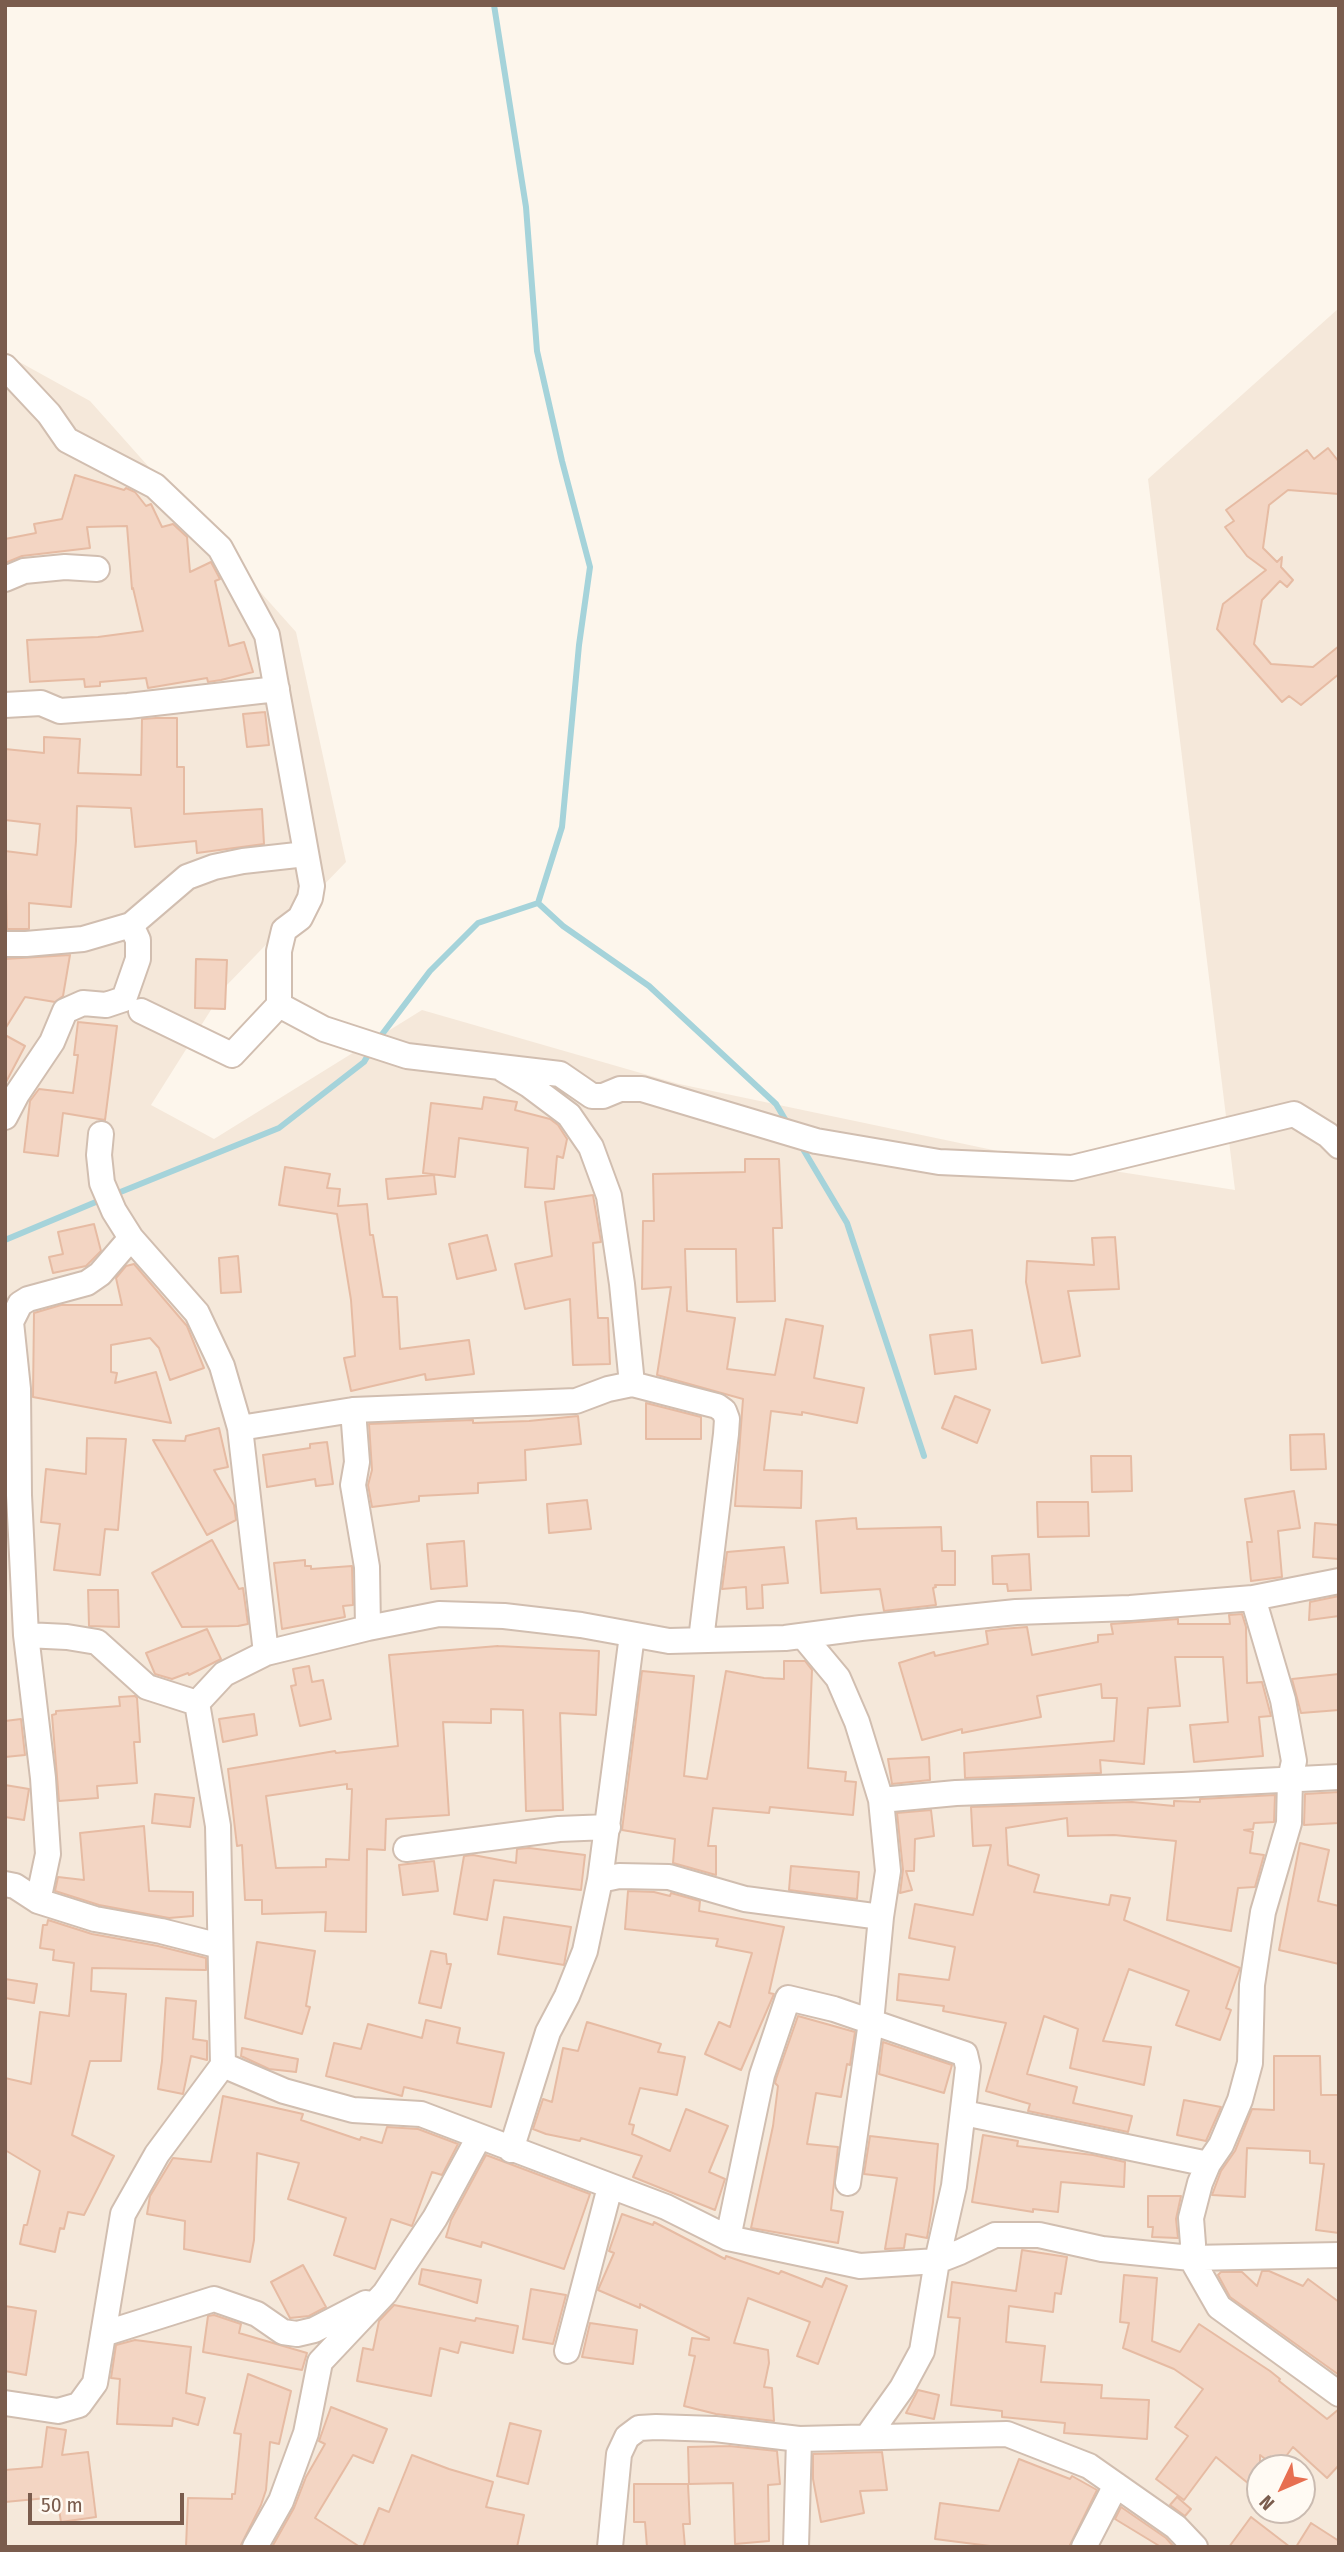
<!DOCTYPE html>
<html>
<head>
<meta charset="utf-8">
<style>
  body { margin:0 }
  #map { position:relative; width:1344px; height:2552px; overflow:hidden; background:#fdf6ec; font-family:"Fira Sans Condensed",sans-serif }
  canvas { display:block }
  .frame { position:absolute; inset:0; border:7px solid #7a5c4d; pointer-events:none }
  .north { position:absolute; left:1246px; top:2454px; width:70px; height:70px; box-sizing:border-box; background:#fffaf3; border:2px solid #cabbb1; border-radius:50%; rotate:226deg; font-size:19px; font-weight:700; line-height:28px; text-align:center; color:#7a5c4d }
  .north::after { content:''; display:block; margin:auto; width:24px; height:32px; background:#e76f51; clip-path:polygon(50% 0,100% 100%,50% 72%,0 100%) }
  .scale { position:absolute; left:28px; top:2493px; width:156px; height:32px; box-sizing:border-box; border:4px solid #7a5c4d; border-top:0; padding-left:9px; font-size:21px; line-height:24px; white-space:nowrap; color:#7a5c4d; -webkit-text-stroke:5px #fffaf3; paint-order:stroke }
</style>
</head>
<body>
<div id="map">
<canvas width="1344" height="2552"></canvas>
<div class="frame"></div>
<div class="north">N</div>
<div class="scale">50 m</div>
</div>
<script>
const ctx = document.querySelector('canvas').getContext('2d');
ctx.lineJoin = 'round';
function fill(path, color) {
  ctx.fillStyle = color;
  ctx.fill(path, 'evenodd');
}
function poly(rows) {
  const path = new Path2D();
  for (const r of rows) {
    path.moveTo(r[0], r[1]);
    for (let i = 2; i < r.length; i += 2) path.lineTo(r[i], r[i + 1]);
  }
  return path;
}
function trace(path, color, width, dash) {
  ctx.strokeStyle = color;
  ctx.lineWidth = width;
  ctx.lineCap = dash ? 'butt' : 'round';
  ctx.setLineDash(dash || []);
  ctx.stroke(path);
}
fill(poly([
  [1339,308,1339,2547,5,2547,5,354,90,401,296,632,346,862,226,986,151,1105,214,1139,422,1010,679,1084,1031,1158,1235,1190,1148,479],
  [1260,2468,1302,2468,1302,2510,1260,2510]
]), '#f5e8da');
trace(poly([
  [494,5,526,207,537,351,562,461,590,567,579,645,562,827,538,903],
  [538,903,563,926,649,986,776,1104,789,1126],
  [377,1041,430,971,478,923,538,903],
  [800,1144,847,1223,924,1456],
  [113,1195,279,1128,364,1062,371,1050],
  [5,1240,103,1199]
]), '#a5d3da', 6);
const building = poly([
  [1328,448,1339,462,1339,494,1288,490,1269,505,1263,548,1277,562,1282,557,1281,567,1293,580,1287,587,1280,581,1262,600,1254,644,1271,664,1313,667,1339,646,1339,674,1301,705,1289,696,1282,702,1217,629,1223,604,1266,570,1247,556,1225,527,1234,521,1226,510,1307,450,1314,459,1328,448],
  [75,475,124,490,126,488,135,492,146,506,151,504,162,527,173,524,187,537,190,572,211,562,220,579,215,581,229,646,244,642,253,672,221,680,208,682,207,678,148,688,146,678,100,682,100,686,85,687,84,679,30,682,27,640,98,637,143,631,133,588,132,589,127,526,87,527,90,548,22,556,5,563,5,539,36,533,34,524,62,519,75,475],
  [265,712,269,745,247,747,243,714,265,712],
  [156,718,177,718,177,767,184,767,184,814,262,809,264,844,197,853,196,841,135,847,131,808,77,806,76,841,71,907,29,903,29,929,7,929,5,851,37,855,40,824,5,820,5,749,44,753,44,737,80,739,78,773,141,775,142,719,156,718],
  [70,955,63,996,55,1002,25,997,5,1029,5,959,70,955],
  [196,959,227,960,225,1009,195,1008,196,959],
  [78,1022,117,1026,105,1120,63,1113,58,1156,24,1152,30,1101,39,1089,73,1093,78,1055,74,1055,78,1022],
  [5,1035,25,1046,5,1084,5,1035],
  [484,1097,517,1102,515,1110,550,1119,558,1125,567,1139,563,1158,557,1156,554,1189,525,1187,528,1148,459,1138,455,1177,423,1173,431,1103,482,1109,484,1097],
  [745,1159,779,1159,782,1228,773,1228,775,1301,737,1302,736,1249,685,1249,687,1311,735,1318,727,1369,775,1375,786,1319,823,1326,814,1378,864,1388,857,1423,802,1412,802,1415,771,1411,764,1470,802,1471,801,1508,735,1506,743,1399,657,1375,671,1287,642,1289,643,1221,654,1221,653,1174,745,1172,745,1159],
  [285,1167,330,1174,327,1188,340,1189,338,1206,367,1204,370,1235,373,1235,383,1297,397,1297,400,1349,469,1340,474,1374,426,1380,425,1374,351,1391,344,1358,355,1356,351,1300,337,1214,279,1205,285,1167],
  [434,1175,436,1194,388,1199,386,1179,434,1175],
  [593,1195,601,1242,593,1243,598,1318,608,1318,610,1364,573,1365,570,1299,525,1309,515,1264,552,1256,545,1202,593,1195],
  [94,1224,101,1251,86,1266,53,1273,49,1257,63,1254,58,1232,94,1224],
  [487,1235,496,1270,457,1279,449,1244,487,1235],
  [1115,1237,1119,1289,1068,1291,1080,1356,1042,1363,1026,1282,1027,1261,1094,1265,1092,1238,1115,1237],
  [238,1256,241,1292,221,1293,219,1258,238,1256],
  [134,1264,187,1326,204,1368,170,1380,159,1348,150,1338,111,1345,111,1372,117,1373,115,1383,156,1372,171,1423,33,1397,34,1313,61,1305,122,1305,116,1278,126,1266,134,1264],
  [972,1330,976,1369,935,1374,930,1335,972,1330],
  [955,1396,990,1410,977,1443,942,1428,955,1396],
  [646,1403,701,1417,701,1439,646,1439,646,1403],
  [578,1416,581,1444,525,1450,526,1480,478,1483,478,1493,419,1496,419,1501,372,1507,368,1485,372,1470,369,1424,473,1420,473,1423,529,1421,578,1416],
  [219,1428,228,1467,214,1470,234,1505,236,1520,207,1535,153,1440,185,1441,186,1436,219,1428],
  [1324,1434,1326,1469,1291,1470,1290,1435,1324,1434],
  [87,1438,126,1439,118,1530,105,1529,100,1575,54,1570,60,1524,41,1522,46,1469,86,1474,87,1438],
  [327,1442,333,1484,316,1486,315,1479,267,1487,263,1455,310,1448,310,1444,327,1442],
  [1091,1456,1131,1456,1132,1491,1092,1492,1091,1456],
  [1294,1491,1300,1528,1278,1531,1282,1577,1251,1581,1247,1542,1252,1542,1245,1499,1294,1491],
  [587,1500,591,1529,549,1533,547,1504,587,1500],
  [1037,1502,1088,1502,1089,1536,1038,1537,1037,1502],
  [856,1518,857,1529,941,1527,942,1551,955,1551,955,1585,935,1585,936,1587,933,1588,936,1605,884,1611,880,1589,821,1593,816,1521,856,1518],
  [1315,1523,1339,1525,1339,1559,1313,1557,1315,1523],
  [212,1540,239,1589,243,1588,248,1624,238,1626,182,1627,152,1573,212,1540],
  [464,1541,467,1586,431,1589,427,1544,464,1541],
  [784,1547,788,1583,762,1585,763,1608,747,1609,746,1587,722,1589,727,1552,784,1547],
  [1029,1554,1031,1590,1008,1591,1007,1584,993,1584,992,1556,1029,1554],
  [305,1560,305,1566,311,1566,311,1569,352,1566,353,1605,343,1606,345,1617,282,1629,274,1563,305,1560],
  [88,1590,118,1590,119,1627,89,1626,88,1590],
  [1339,1596,1339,1616,1309,1620,1310,1602,1339,1596],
  [1242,1614,1246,1627,1247,1683,1262,1682,1271,1716,1259,1717,1263,1756,1194,1762,1190,1725,1228,1722,1223,1657,1175,1657,1180,1706,1148,1708,1144,1764,1100,1760,1101,1773,965,1778,964,1753,1114,1741,1117,1698,1102,1698,1101,1684,1037,1696,1041,1717,962,1733,962,1729,922,1740,899,1663,934,1652,935,1656,988,1644,986,1631,1001,1629,1027,1627,1032,1655,1098,1642,1098,1635,1113,1634,1111,1624,1178,1619,1178,1624,1230,1624,1229,1615,1242,1614],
  [207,1629,221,1659,189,1675,188,1673,172,1679,155,1674,146,1653,207,1629],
  [498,1646,599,1651,596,1715,560,1713,563,1810,526,1811,523,1710,491,1709,491,1723,443,1722,449,1815,386,1819,385,1850,367,1849,366,1932,325,1931,326,1912,262,1914,262,1900,245,1900,242,1845,237,1846,228,1769,335,1751,336,1753,398,1746,389,1655,498,1646],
  [347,1784,347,1789,352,1789,349,1860,326,1859,326,1867,276,1868,266,1796,347,1784],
  [784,1661,805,1661,812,1670,808,1768,846,1772,845,1781,856,1782,853,1815,770,1807,769,1813,713,1808,708,1846,716,1846,716,1875,673,1863,675,1839,622,1830,642,1671,694,1676,684,1776,707,1779,726,1671,764,1678,784,1679,784,1661],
  [309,1666,312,1682,323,1680,331,1719,300,1726,291,1686,296,1685,293,1669,309,1666],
  [1339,1674,1339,1710,1301,1713,1292,1679,1339,1674],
  [135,1696,137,1698,140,1742,134,1742,137,1783,97,1786,98,1798,59,1801,52,1715,56,1714,56,1711,120,1706,119,1697,135,1696],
  [254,1714,257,1735,223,1742,219,1719,254,1714],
  [21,1719,25,1755,5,1757,5,1721,21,1719],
  [929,1757,930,1780,892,1784,888,1759,929,1757],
  [5,1785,29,1789,24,1820,5,1817,5,1785],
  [1339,1792,1339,1823,1304,1825,1305,1794,1339,1792],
  [155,1794,194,1798,190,1827,152,1823,155,1794],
  [1275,1795,1274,1822,1254,1823,1253,1829,1244,1830,1253,1832,1250,1853,1264,1855,1255,1887,1238,1888,1231,1931,1167,1920,1176,1841,1114,1835,1068,1836,1067,1818,1006,1828,1008,1865,1039,1875,1034,1892,1109,1905,1111,1895,1130,1898,1124,1920,1240,1968,1226,2008,1231,2010,1220,2040,1176,2025,1189,1991,1129,1969,1103,2041,1151,2047,1144,2085,1070,2068,1078,2029,1044,2016,1027,2074,1077,2087,1073,2103,1132,2116,1128,2132,1028,2111,1030,2104,986,2091,1006,2023,943,2011,944,2006,897,2000,899,1974,949,1980,955,1947,909,1938,915,1904,973,1915,991,1845,973,1846,971,1807,1132,1802,1174,1806,1174,1801,1200,1802,1200,1799,1275,1795],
  [931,1810,934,1836,915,1839,914,1871,906,1871,912,1890,900,1893,903,1870,897,1813,931,1810],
  [144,1826,149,1891,193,1892,193,1916,169,1918,99,1905,55,1891,58,1877,84,1880,80,1833,144,1826],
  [1300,1843,1329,1850,1318,1901,1339,1906,1339,1964,1279,1950,1300,1843],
  [529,1848,585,1855,581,1890,494,1880,487,1920,454,1914,464,1856,473,1855,516,1863,517,1849,529,1848],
  [434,1861,438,1891,403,1895,399,1865,434,1861],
  [791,1866,859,1872,857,1899,789,1890,791,1866],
  [628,1891,654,1892,670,1896,671,1893,700,1901,699,1911,784,1927,769,1993,774,1994,741,2070,705,2054,719,2022,730,2027,752,1953,716,1946,718,1939,625,1929,628,1891],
  [504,1917,571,1927,564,1965,498,1954,504,1917],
  [48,1920,92,1934,158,1946,206,1958,206,1970,92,1968,91,1991,126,1994,121,2061,90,2061,72,2135,114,2156,84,2215,68,2212,64,2229,60,2228,55,2252,20,2244,24,2225,27,2225,40,2171,5,2150,5,2078,31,2084,40,2012,69,2016,74,1963,53,1960,54,1950,40,1948,43,1925,47,1925,48,1920],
  [257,1942,315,1951,306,2006,310,2007,302,2034,245,2018,257,1942],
  [431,1951,446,1954,447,1964,451,1964,441,2008,419,2003,431,1951],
  [5,1979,37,1984,34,2003,5,1998,5,1979],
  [166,1998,196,2001,193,2039,207,2041,207,2060,191,2056,183,2094,158,2089,162,2061,166,1998],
  [798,2016,855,2032,850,2065,847,2064,841,2097,816,2093,807,2144,838,2147,831,2210,843,2212,838,2243,751,2228,773,2126,778,2086,775,2083,776,2079,798,2016],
  [426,2020,460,2028,457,2043,504,2053,491,2107,404,2087,402,2096,326,2076,334,2043,361,2049,368,2024,422,2038,426,2020],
  [587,2022,661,2044,658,2052,685,2057,677,2095,640,2088,629,2124,634,2125,632,2134,670,2151,686,2109,728,2126,709,2172,725,2179,715,2210,633,2177,642,2156,581,2138,580,2141,546,2134,533,2129,543,2099,552,2102,563,2048,578,2051,587,2022],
  [883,2042,952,2065,944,2093,879,2074,883,2042],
  [242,2048,298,2059,296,2072,269,2069,241,2056,242,2048],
  [1274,2056,1320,2056,1321,2095,1339,2095,1339,2233,1316,2230,1324,2164,1310,2163,1310,2151,1247,2148,1245,2197,1212,2195,1221,2171,1235,2151,1252,2109,1274,2110,1274,2056],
  [223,2096,303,2114,301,2120,360,2140,361,2137,382,2143,387,2127,418,2129,458,2144,442,2175,432,2172,412,2226,391,2219,375,2269,334,2255,346,2218,288,2199,299,2163,257,2153,254,2240,250,2262,184,2249,185,2221,147,2214,150,2196,173,2158,211,2162,223,2096],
  [1184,2100,1221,2107,1206,2141,1177,2135,1184,2100],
  [983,2135,1018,2141,1017,2146,1093,2155,1125,2162,1124,2187,1061,2182,1058,2212,1033,2209,1033,2212,972,2202,983,2135],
  [870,2136,938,2144,933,2202,927,2238,906,2234,904,2248,885,2249,897,2178,864,2174,870,2136],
  [486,2155,590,2194,564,2269,482,2242,481,2247,446,2237,451,2220,486,2155],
  [1148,2196,1181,2196,1176,2219,1178,2238,1152,2237,1153,2227,1148,2227,1148,2196],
  [622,2214,653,2225,654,2222,725,2259,726,2256,779,2274,781,2271,822,2287,826,2278,847,2286,818,2364,797,2356,810,2322,748,2298,734,2343,768,2350,769,2363,764,2387,772,2388,774,2421,716,2414,684,2406,695,2356,689,2355,692,2338,709,2340,709,2338,640,2304,640,2308,598,2290,614,2253,609,2251,622,2214],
  [1022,2250,1067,2257,1061,2294,1055,2293,1053,2312,1009,2306,1006,2342,1045,2346,1041,2382,1102,2385,1101,2398,1149,2400,1147,2439,1064,2433,1065,2423,1002,2417,1002,2411,951,2405,960,2318,948,2317,952,2282,1016,2291,1022,2250],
  [303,2265,326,2307,309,2316,290,2318,271,2282,303,2265],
  [422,2269,481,2280,477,2303,419,2284,422,2269],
  [1262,2271,1269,2271,1303,2286,1308,2279,1339,2302,1339,2375,1230,2297,1218,2275,1221,2272,1242,2272,1257,2286,1262,2271],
  [1124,2275,1157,2278,1152,2341,1180,2352,1199,2324,1270,2371,1280,2379,1279,2381,1327,2419,1339,2409,1339,2465,1327,2478,1293,2447,1277,2468,1260,2455,1260,2493,1216,2457,1184,2500,1156,2479,1188,2436,1175,2427,1203,2389,1174,2369,1123,2348,1129,2323,1120,2322,1124,2275],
  [531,2289,566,2295,553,2344,523,2339,531,2289],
  [394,2305,475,2321,476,2318,518,2326,513,2353,461,2342,458,2353,440,2348,431,2396,357,2381,363,2348,373,2350,379,2321,394,2305],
  [5,2306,36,2311,26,2375,5,2371,5,2306],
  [214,2315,241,2324,239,2333,307,2353,302,2370,203,2352,208,2316,214,2315],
  [590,2323,637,2330,633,2364,582,2357,590,2323],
  [135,2340,191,2347,186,2393,205,2398,198,2425,173,2418,172,2426,117,2424,120,2379,111,2378,116,2345,135,2340],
  [248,2374,291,2391,279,2444,270,2442,266,2490,261,2505,240,2547,186,2547,188,2498,232,2499,232,2494,235,2494,241,2434,234,2433,248,2374],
  [918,2390,939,2395,934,2419,906,2413,918,2390],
  [331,2407,387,2429,373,2463,353,2455,315,2518,360,2547,272,2547,294,2508,306,2477,325,2444,319,2441,331,2407],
  [510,2423,541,2431,528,2484,497,2476,510,2423],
  [47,2427,66,2430,62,2455,88,2452,96,2517,61,2522,57,2497,5,2502,5,2470,42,2467,47,2427],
  [729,2446,777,2451,780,2484,768,2485,769,2541,735,2544,733,2483,689,2484,688,2447,729,2446],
  [882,2452,887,2490,860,2491,864,2513,821,2522,813,2479,813,2454,882,2452],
  [412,2455,449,2469,493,2482,486,2507,524,2515,517,2547,363,2547,379,2508,389,2512,412,2455],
  [1019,2459,1070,2479,1072,2476,1097,2490,1069,2547,998,2547,935,2539,940,2503,999,2511,1019,2459],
  [634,2484,688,2484,690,2524,683,2524,685,2547,647,2547,645,2522,634,2522,634,2484],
  [1177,2497,1191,2509,1185,2516,1170,2505,1177,2497],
  [1121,2507,1166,2538,1174,2547,1161,2547,1115,2519,1121,2507],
  [1251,2517,1290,2547,1229,2547,1251,2517],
  [1311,2523,1339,2541,1339,2547,1296,2547,1311,2523]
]);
fill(building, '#f3d5c3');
trace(building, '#e6bba3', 2);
const minor = poly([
  [5,367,49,414,67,440,155,486,220,548,267,635,312,886,310,898,300,918,284,930,279,951,279,1005],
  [5,579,24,571,65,567,97,569],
  [5,705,41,703,60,711,128,706,277,689],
  [5,944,26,944,83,939,131,925,187,877,214,867,243,861,306,854],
  [141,1011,232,1055,279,1005,324,1029,407,1056,560,1074,592,1096,603,1096,620,1089,642,1089,816,1141,939,1162,1072,1168,1294,1114,1328,1135,1339,1146],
  [504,1070,529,1085,569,1115,591,1147,609,1196,622,1284,632,1384],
  [5,1117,17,1094,52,1042,65,1011,83,1003,106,1005,124,999,138,959,138,940,131,925],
  [101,1134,99,1155,102,1183,114,1211,131,1238,197,1313,222,1366,240,1428,266,1653],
  [353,1410,357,1462,353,1485,367,1567,368,1628],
  [240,1428,353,1410,576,1401,608,1389,632,1384,717,1406,724,1411,727,1419,726,1434,701,1640],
  [1253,1598,1283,1700,1294,1761,1290,1779,1289,1823,1263,1912,1252,1985,1250,2063,1240,2100,1221,2145,1208,2164,1200,2183,1191,2218,1193,2244,1191,2258,1219,2307,1339,2394],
  [26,1635,67,1637,97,1642,147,1687,197,1703],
  [803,1636,838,1678,857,1722,881,1800,888,1871,881,1917,871,2022,848,2183],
  [197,1703,224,1674,266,1653,368,1628,439,1614,504,1616,581,1625,669,1641,785,1638,861,1628,1016,1612,1130,1608,1253,1598,1339,1581],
  [881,1800,956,1793,1182,1785,1339,1777],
  [406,1849,559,1829,608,1827],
  [600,1880,619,1876,669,1877,745,1899,881,1917],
  [5,1884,15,1886,38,1901,95,1919,161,1931,220,1946],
  [38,1901,48,1854,43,1778,26,1635,19,1495,18,1389,11,1322,20,1304,28,1299,87,1283,100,1274,131,1238],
  [223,2065,284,2091,353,2110,421,2114,666,2207,728,2238,860,2266,937,2261,960,2252,995,2235,1039,2235,1102,2249,1191,2258,1339,2255],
  [964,2113,1208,2164],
  [511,2150,548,2032,567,1996,585,1951,600,1880,632,1635],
  [728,2238,762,2075,788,1998,834,2009,965,2054,968,2067,954,2186,937,2261,922,2351,902,2388,867,2437],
  [103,2334,214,2299,257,2314,283,2332,297,2334,314,2330,366,2303],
  [567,2351,610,2187],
  [5,2403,58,2411,79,2405,95,2383,123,2214,157,2154,223,2065,218,1826,197,1703],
  [255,2547,281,2501,306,2433,320,2362,385,2293,435,2218,479,2137],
  [610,2547,619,2454,627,2437,639,2428,656,2427,715,2429,799,2439,1007,2434,1089,2466,1176,2527,1195,2547],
  [796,2547,799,2439],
  [1084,2547,1116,2485]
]);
trace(minor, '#d1beb0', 28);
trace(minor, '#fff', 24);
</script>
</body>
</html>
